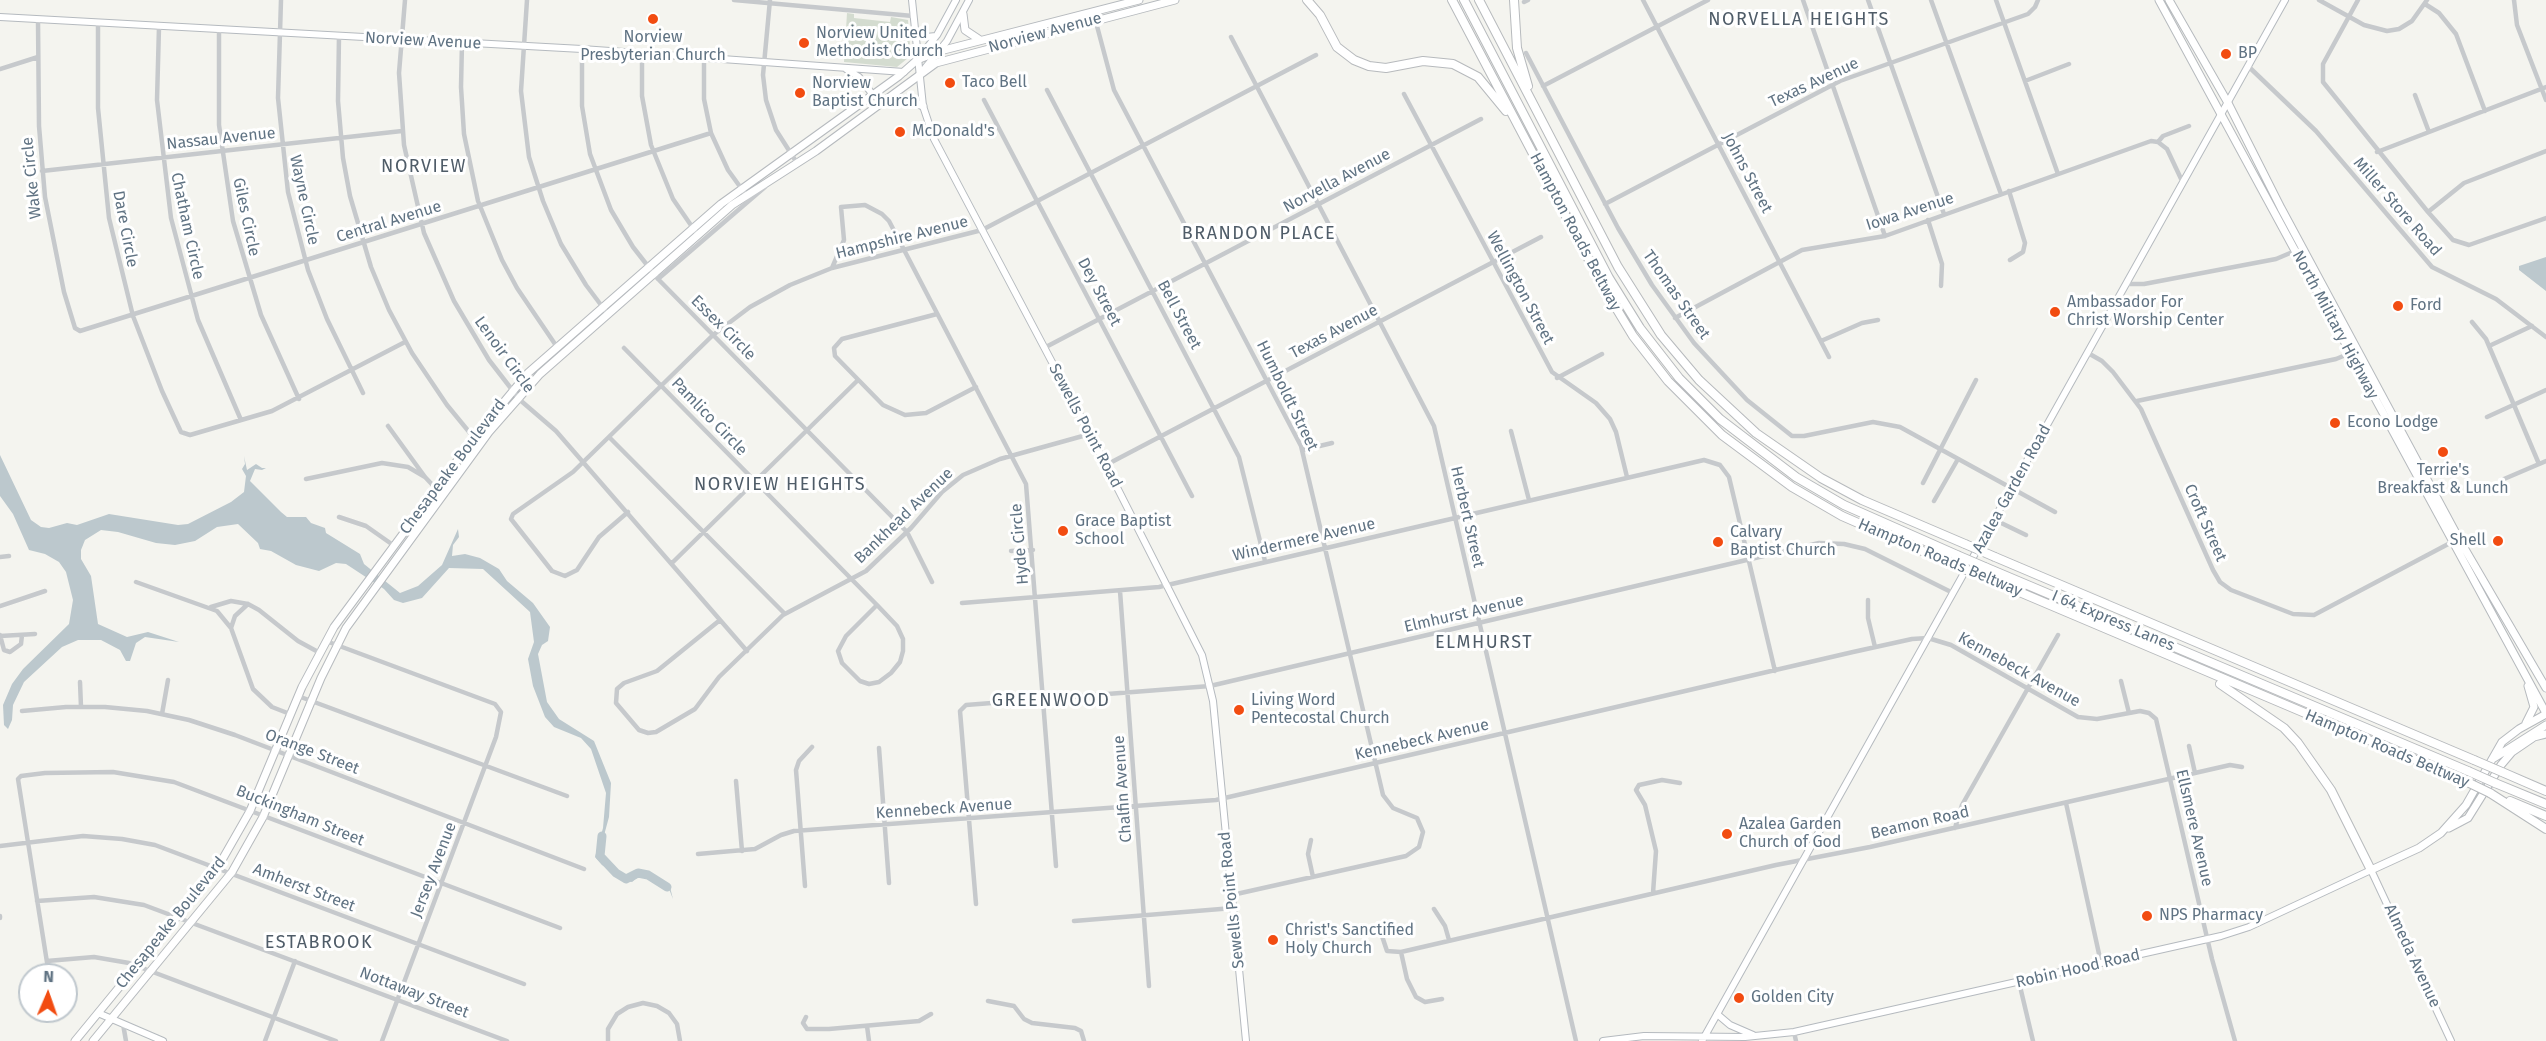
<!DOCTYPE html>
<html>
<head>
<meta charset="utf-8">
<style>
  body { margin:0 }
  #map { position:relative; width:2546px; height:1041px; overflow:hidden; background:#f4f4ef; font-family:"Fira Sans",sans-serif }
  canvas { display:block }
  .north { position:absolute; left:18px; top:963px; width:60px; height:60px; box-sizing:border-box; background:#fff; border:2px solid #bfc7cd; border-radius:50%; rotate:2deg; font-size:16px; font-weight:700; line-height:24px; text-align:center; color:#607383 }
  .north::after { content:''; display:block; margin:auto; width:21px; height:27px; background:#f24c11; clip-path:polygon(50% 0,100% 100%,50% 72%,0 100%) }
</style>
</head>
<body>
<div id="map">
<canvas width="2546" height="1041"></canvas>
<div class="north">N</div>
</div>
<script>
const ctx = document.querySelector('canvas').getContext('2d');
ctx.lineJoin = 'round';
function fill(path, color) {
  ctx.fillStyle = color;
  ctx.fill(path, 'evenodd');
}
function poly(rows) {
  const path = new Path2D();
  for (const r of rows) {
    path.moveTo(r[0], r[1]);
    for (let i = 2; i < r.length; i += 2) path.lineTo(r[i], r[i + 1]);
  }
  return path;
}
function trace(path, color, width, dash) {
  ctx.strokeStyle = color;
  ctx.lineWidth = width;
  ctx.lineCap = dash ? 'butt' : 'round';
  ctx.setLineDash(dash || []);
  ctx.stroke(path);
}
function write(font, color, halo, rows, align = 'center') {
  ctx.font = font + ' "Fira Sans",sans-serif';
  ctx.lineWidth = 6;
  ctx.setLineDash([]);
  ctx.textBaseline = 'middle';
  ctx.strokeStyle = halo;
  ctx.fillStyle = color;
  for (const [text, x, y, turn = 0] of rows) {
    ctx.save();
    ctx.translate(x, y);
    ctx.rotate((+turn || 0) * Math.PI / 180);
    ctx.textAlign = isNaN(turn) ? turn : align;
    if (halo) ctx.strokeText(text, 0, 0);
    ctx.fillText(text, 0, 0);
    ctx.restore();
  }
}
fill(poly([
  [847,13,854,14,854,18,890,22,891,17,908,20,910,46,908,58,897,67,844,62]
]), '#d4dcd0');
fill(poly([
  [2546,257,2546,291,2519,270,2519,266],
  [0,455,31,520,41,527,49,528,67,523,77,525,109,514,178,525,188,524,231,502,244,492,246,476,242,469,245,464,244,456,247,470,256,464,262,468,266,468,262,470,255,469,250,481,281,512,287,517,306,517,311,523,325,528,326,533,360,554,364,564,400,593,418,586,442,565,458,529,459,537,453,545,452,556,465,554,480,558,499,569,507,581,533,603,550,627,548,641,542,645,538,654,547,702,559,719,594,741,611,783,609,817,600,850,602,862,629,880,634,879,640,872,649,873,670,887,673,899,669,889,649,877,641,875,632,882,628,881,602,865,595,857,603,828,606,793,591,749,581,738,554,727,545,717,533,686,528,659,534,642,530,612,483,569,449,568,422,598,403,603,394,600,384,589,346,564,336,563,319,571,296,565,271,551,260,549,258,543,238,524,217,527,195,541,175,545,156,543,118,532,101,530,85,540,81,550,81,559,91,576,98,624,127,637,148,632,179,642,145,637,136,643,130,661,126,661,120,650,101,640,78,640,62,647,24,682,13,705,12,720,8,729,4,725,3,705,12,684,23,669,69,624,73,600,66,572,59,562,45,554,29,550,13,514,0,496]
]), '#bcc8cd');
trace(poly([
  [602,836,600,856,616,873,626,879,638,873,648,875,667,887]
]), '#bcc8cd', 9);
const secondary = poly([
  [912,0,923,106,934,139,1090,434,1202,655,1213,701,1246,1041],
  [0,17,582,49,904,72],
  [914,30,926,37,936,36],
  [917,60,937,35,956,0],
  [925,68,947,41,969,0],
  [846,69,859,77,873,95],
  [98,1013,163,1041],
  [1717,1014,1730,1025,1753,1035],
  [1603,1041,1644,1036,1745,1037,1794,1032,2221,936,2249,927,2371,870,2451,1041],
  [1702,1041,2285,0]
]);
const primary = poly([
  [2159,0,2546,713],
  [2169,0,2228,103,2281,208,2459,539,2546,688],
  [963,14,965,30,980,40],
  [889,98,906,99,923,106],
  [2526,723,2534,707,2528,686],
  [2494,758,2546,725],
  [2449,828,2468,818,2501,765,2512,752,2534,737,2546,734],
  [2371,870,2419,848,2441,833,2466,805,2502,742,2519,729,2546,714],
  [75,1041,218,867,250,811,302,687,334,627,474,438,528,373,721,204,899,76,917,60,940,51,1139,0],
  [93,1041,232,872,263,817,321,678,346,628,489,432,540,374,732,205,816,151,936,63,1175,0]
]);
const highway = poly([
  [1307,0,1320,15,1337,47,1354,60,1369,66,1386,68,1423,61,1453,64,1478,77,1506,111],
  [1452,0,1601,283,1633,336,1668,381,1722,435,1792,487,1842,516,1952,564],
  [1464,0,1609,278,1640,328,1679,378,1720,419,1796,477,1844,505,1957,555],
  [1479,0,1618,267,1661,335,1699,380,1756,433,1821,478,1862,500,1965,544],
  [1514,0,1517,48,1528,86],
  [1995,557,2474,760],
  [1985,567,2468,771],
  [1984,577,2463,780],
  [2220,684,2284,728,2298,743,2331,790,2371,870],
  [2502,772,2546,791],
  [2495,783,2546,804],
  [2490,793,2546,829],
  [2510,801,2546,816]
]);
trace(secondary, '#b5babf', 8);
trace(primary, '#b6babe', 9);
trace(highway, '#b7babd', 10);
trace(poly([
  [281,0,278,98,288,192,308,270,327,319,363,393],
  [405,0,399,73,404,145,424,233,454,301,489,360,520,400,556,431,747,651],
  [527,0,521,91,529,157,543,201,561,244,586,285,607,313],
  [734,0,913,16],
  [770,0,763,75,766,100,776,130,797,163],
  [1643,0,1829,357],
  [1803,0,1885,236],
  [1868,0,1944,214],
  [1931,0,2001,194],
  [1996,0,2058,174],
  [2319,0,2364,25,2387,31,2399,29,2412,21,2427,0],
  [2358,0,2323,64,2323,82,2428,212,2453,240,2469,245,2546,218],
  [2514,0,2517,25,2546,100],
  [1524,2,1528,0],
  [2425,4,2439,13,2456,34,2485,111],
  [1093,11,1114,90,1301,446,1383,795,1393,808,1417,818,1423,832,1419,847,1406,856,1232,895],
  [38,21,39,126,45,197,64,292,75,328,80,331,711,133],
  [98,24,98,108,109,218,133,316,162,391,181,432,190,435,272,411,405,342],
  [159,27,157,100,171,218,198,320,241,420],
  [219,30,219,125,233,221,261,315,299,399],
  [339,36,338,101,343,158,350,196,371,267,389,310,412,353,447,405,479,444],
  [1231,37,1434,426,1576,1041],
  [462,43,461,87,464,134,478,201,502,260,517,288,557,347],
  [582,49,582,106,590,154,611,210,633,247,658,279,907,532,932,582],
  [1526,53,1618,228,1652,285,1694,343,1747,400,1792,436,1804,436,1873,422,1900,427,2055,512],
  [642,54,642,96,651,145,673,199,697,234],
  [704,58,704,99,711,133,728,170,746,195],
  [2249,67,2316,131,2432,267,2496,299,2546,337],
  [0,69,38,57],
  [2025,81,2069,64],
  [1543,86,1708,0],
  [1047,90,1239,457,1265,561],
  [1404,94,1552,372,1596,403,1610,419,1616,432,1627,477],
  [2415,95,2429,132],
  [984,100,1192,496],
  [2158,142,2163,136,2189,126],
  [2377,152,2546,87],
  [42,171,402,131],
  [2009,191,2025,243,2023,252,2010,260],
  [1605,204,1840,81,2028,14,2035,7,2038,0],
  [2428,212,2464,183,2546,151],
  [1928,220,1942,264,1941,286],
  [832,268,844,240,841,207,865,205,882,214,889,221,1026,484,1056,866],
  [658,279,765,187],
  [2126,284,2144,284,2276,259,2302,248],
  [937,314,842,339,834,348,835,356,883,405,905,415,926,413,976,387],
  [1675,318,1802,250,1885,236,2151,141,2158,142,2167,149,2183,183],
  [2472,322,2486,339,2539,464],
  [1821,341,1862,323,1878,320],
  [2489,346,2532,326],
  [624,348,877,605],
  [1044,348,1481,119],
  [2088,353,2102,361,2113,372,2141,409,2213,570,2220,582,2231,590,2293,614,2314,615,2452,542],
  [1557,378,1602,354],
  [2137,401,2336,359,2353,352],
  [2487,417,2546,390],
  [388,426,425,477,442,495],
  [1511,431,1529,500],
  [609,437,785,614],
  [1303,450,1332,443],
  [1106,465,1541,237],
  [306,479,382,463,408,467,425,477],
  [2504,479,2546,461],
  [1923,483,1976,380],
  [1934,501,1958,459],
  [628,512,599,537,577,570,565,576,552,571,511,519,513,514,573,472,713,335,750,307,790,285,832,268,982,230,1316,55],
  [339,517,366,526,393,545],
  [1995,520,2026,535],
  [1011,551,1033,550],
  [0,557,9,556],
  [672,563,858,380],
  [136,582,217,611,231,628,253,689,272,707,290,714],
  [1120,591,1149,986],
  [1868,600,1868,618,1875,647],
  [962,603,1159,587,1704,460,1720,465,1729,477,1775,671],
  [877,605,897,626,903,639,903,651,900,662,891,673,879,682,869,684,860,681,842,663,838,651,846,636,877,605],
  [0,606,45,591],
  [211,607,231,601,248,604,259,610,298,641,320,653],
  [720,620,657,671,624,683,617,689,616,703,639,730,648,733,656,732,695,709,719,677,783,615,866,571,911,528,942,492,963,475,1000,459,1090,434],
  [231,628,235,616,248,604],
  [0,635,4,650,10,652,21,644,22,635],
  [0,636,35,634],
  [326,641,495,704,501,712,496,737,382,1041],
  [2121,681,2129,713],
  [80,682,81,707],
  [298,696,567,796],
  [22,711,66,707,105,707,147,711,189,720,235,735,584,869],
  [162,714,168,680],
  [2189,746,2195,773],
  [879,748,889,883],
  [736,781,742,851],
  [2066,803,2101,963],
  [1955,828,1962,805,2058,635],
  [1311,840,1308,854,1313,877],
  [0,846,83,836,122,839,155,845,524,984],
  [698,854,755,849,781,835,794,831,1216,800,1853,652,1912,639,1928,638,1951,645,2078,717,2097,719,2140,711,2149,713,2156,719,2212,959,2235,1041],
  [805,886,796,770,799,761,812,747],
  [1653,893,1656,851,1645,805,1636,790,1639,785,1662,780,1680,783],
  [37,901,94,897,144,905,507,1041],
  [976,904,960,711,966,705,1210,686,1819,543,1844,544,1865,549,1953,593],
  [1434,909,1445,926,1449,940],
  [0,916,0,918],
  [1074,921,1233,908],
  [1369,928,1382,936,1387,951,1401,952,1776,865,1870,847,2230,765,2242,767],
  [1401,952,1407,979,1416,997,1425,1002,1442,999],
  [47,961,94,957,129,963,336,1041],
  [49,975,18,779,21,776,45,773,113,772,174,782,560,928],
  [2019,982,2033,1041],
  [988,1001,1014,1006,1024,1019,1032,1023,1075,1028,1081,1031,1084,1041],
  [806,1017,803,1023,807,1029,829,1029,919,1021,931,1014],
  [123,1024,126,1041],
  [867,1026,869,1041],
  [1794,1032,1796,1041],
  [265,1041,295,961],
  [608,1041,608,1029,617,1014,628,1007,643,1003,657,1006,669,1013,677,1024,680,1041]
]), '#c6c9cc', 4.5);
trace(secondary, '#fff', 6);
trace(primary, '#fff', 7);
trace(highway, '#fff', 8);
const highwayBridge = poly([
  [1965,544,1995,557],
  [1957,555,1985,567],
  [1952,564,1984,577],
  [2474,760,2502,772],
  [2468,771,2495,783],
  [2463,780,2490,793]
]);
trace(highwayBridge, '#b7babd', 10, []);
trace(highwayBridge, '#fff', 8);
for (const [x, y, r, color] of [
  [653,19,6,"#f24c11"],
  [804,43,6,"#f24c11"],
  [2226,54,6,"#f24c11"],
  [950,83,6,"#f24c11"],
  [800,93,6,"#f24c11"],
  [900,132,6,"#f24c11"],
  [2398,306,6,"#f24c11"],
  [2055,312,6,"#f24c11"],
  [2335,423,6,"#f24c11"],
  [2443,452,6,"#f24c11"],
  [1063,531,6,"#f24c11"],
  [2498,541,6,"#f24c11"],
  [1718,542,6,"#f24c11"],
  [1239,710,6,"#f24c11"],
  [1727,834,6,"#f24c11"],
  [2147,916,6,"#f24c11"],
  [1273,940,6,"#f24c11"],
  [1739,998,6,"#f24c11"]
]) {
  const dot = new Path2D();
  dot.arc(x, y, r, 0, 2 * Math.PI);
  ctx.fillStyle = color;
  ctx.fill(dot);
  trace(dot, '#fff', 2);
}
write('16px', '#607383', '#fff', [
  ["Norview Avenue",1045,33,-15],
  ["Norview Avenue",423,41,3],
  ["Texas Avenue",1814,83,-25],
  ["Nassau Avenue",221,139,-6],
  ["Johns Street",1747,173,62],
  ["Wake Circle",32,178,-96],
  ["Norvella Avenue",1337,181,-28],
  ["Wayne Circle",304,200,78],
  ["Miller Store Road",2397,207,49],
  ["Iowa Avenue",1910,212,-18],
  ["Giles Circle",246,217,78],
  ["Central Avenue",389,222,-17],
  ["Chatham Circle",187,226,78],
  ["Dare Circle",125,229,79],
  ["Hampton Roads Beltway",1575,232,62],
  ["Hampshire Avenue",902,238,-14],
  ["Wellington Street",1520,288,62],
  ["Dey Street",1099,292,62],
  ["Thomas Street",1676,295,55],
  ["Bell Street",1179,315,62],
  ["North Military Highway",2335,325,62],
  ["Essex Circle",723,328,45],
  ["Texas Avenue",1334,332,-28],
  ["Lenoir Circle",504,355,54],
  ["Humboldt Street",1287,396,64],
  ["Pamlico Circle",709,417,46],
  ["Sewells Point Road",1085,426,62],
  ["Chesapeake Boulevard",453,467,-53],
  ["Azalea Garden Road",2012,489,-61],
  ["Bankhead Avenue",904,516,-44],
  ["Herbert Street",1467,517,77],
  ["Croft Street",2205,523,66],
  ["Windermere Avenue",1304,540,-13],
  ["Hyde Circle",1020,544,-95],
  ["Hampton Roads Beltway",1940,558,23],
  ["Elmhurst Avenue",1464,614,-13],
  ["I 64 Express Lanes",2113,621,23],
  ["Kennebeck Avenue",2019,670,29],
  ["Kennebeck Avenue",1422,740,-13],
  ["Hampton Roads Beltway",2387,749,23],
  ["Orange Street",312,752,21],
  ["Chalfin Avenue",1123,789,-94],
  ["Kennebeck Avenue",944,809,-4],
  ["Buckingham Street",300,816,22],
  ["Beamon Road",1920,823,-13],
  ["Ellsmere Avenue",2194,828,77],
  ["Jersey Avenue",434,870,-69],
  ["Amherst Street",304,888,21],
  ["Sewells Point Road",1232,900,-96],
  ["Chesapeake Boulevard",171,923,-51],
  ["Almeda Avenue",2412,956,65],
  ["Robin Hood Road",2078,969,-13],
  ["Nottaway Street",414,993,21]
]);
write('16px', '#607383', '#fff', [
  ["Norview United",816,34],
  ["Methodist Church",816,52],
  ["Norview",653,38,"center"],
  ["Presbyterian Church",653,56,"center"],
  ["BP",2238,54],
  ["Taco Bell",962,83],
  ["Norview",812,84],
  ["Baptist Church",812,102],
  ["McDonald's",912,132],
  ["Ambassador For",2067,303],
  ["Christ Worship Center",2067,321],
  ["Ford",2410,306],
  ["Econo Lodge",2347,423],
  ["Terrie's",2443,471,"center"],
  ["Breakfast & Lunch",2443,489,"center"],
  ["Grace Baptist",1075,522],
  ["School",1075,540],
  ["Calvary",1730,533],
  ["Baptist Church",1730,551],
  ["Shell",2486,541,"right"],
  ["Living Word",1251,701],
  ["Pentecostal Church",1251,719],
  ["Azalea Garden",1739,825],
  ["Church of God",1739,843],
  ["NPS Pharmacy",2159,916],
  ["Christ's Sanctified",1285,931],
  ["Holy Church",1285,949],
  ["Golden City",1751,998]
], 'left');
ctx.letterSpacing = '1.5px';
write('18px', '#4f5c68', '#fff', [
  ["NORVELLA HEIGHTS",1799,20],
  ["NORVIEW",424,167],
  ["BRANDON PLACE",1259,234],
  ["NORVIEW HEIGHTS",780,485],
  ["ELMHURST",1484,643],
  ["GREENWOOD",1051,701],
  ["ESTABROOK",319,943]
]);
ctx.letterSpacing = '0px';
</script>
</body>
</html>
